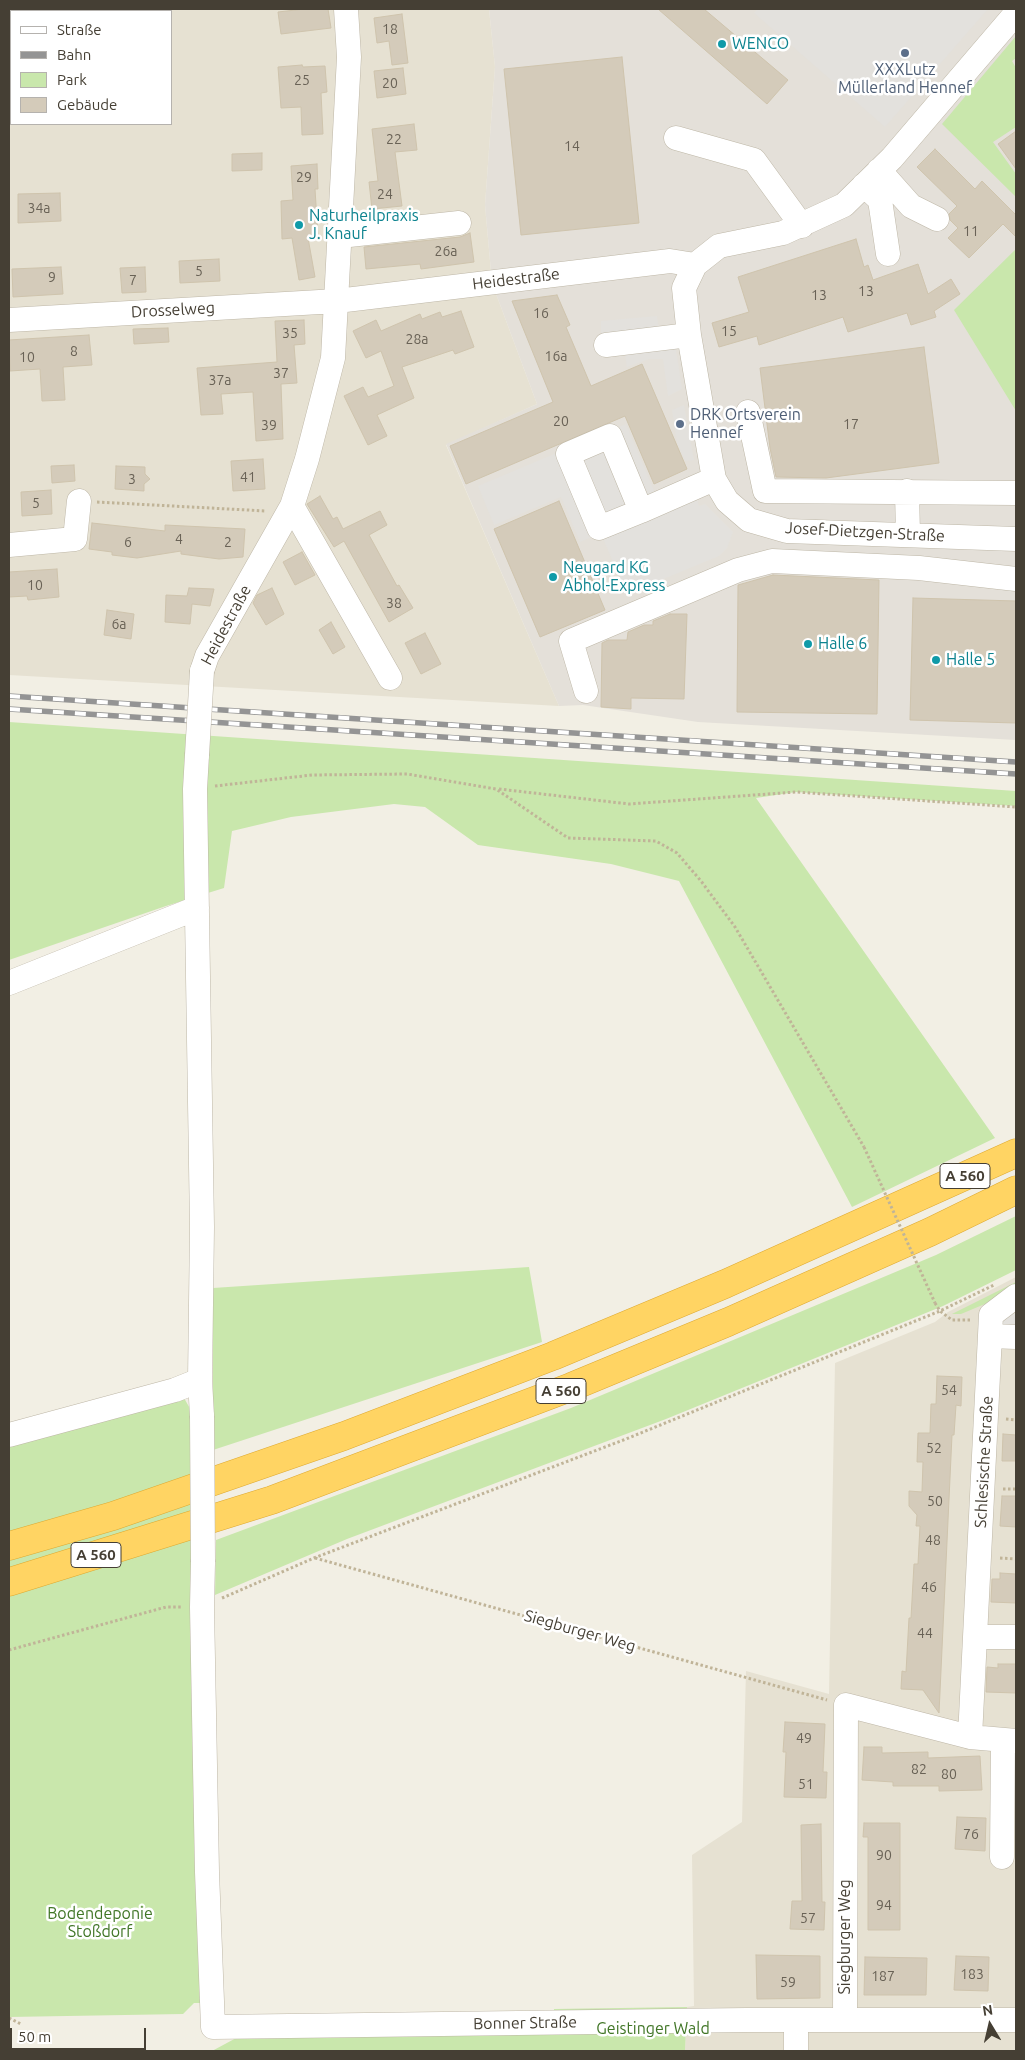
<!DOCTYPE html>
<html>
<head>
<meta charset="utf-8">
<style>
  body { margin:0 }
  #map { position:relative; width:1025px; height:2060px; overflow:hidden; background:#f2efe4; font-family:Ubuntu,sans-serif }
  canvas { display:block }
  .frame { position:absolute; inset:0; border:10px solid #453f34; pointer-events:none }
  .legend { position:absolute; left:10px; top:10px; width:162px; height:115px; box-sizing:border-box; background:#fff; border:1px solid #b5b2ae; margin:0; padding:6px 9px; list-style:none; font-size:15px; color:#453f34 }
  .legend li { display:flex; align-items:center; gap:10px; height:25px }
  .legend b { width:25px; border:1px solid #b5b2ae }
  .north { position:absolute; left:965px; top:2000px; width:50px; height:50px; -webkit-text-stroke:4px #fff; paint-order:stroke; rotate:351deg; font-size:14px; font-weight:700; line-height:20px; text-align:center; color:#453f34 }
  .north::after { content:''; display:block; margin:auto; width:18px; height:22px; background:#453f34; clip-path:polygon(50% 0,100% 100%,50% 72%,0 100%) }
  .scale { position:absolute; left:10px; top:2028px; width:136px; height:22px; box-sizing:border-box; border:2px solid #453f34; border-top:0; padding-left:6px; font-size:15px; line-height:18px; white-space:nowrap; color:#453f34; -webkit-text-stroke:4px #fff; paint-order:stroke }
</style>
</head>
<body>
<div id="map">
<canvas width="1025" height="2060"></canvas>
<div class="frame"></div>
<ul class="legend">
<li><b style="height:6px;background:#fff"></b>Straße</li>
<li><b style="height:6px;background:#949494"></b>Bahn</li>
<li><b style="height:14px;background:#c9e7ac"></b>Park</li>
<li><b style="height:14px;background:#d4cbba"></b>Gebäude</li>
</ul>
<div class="north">N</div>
<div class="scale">50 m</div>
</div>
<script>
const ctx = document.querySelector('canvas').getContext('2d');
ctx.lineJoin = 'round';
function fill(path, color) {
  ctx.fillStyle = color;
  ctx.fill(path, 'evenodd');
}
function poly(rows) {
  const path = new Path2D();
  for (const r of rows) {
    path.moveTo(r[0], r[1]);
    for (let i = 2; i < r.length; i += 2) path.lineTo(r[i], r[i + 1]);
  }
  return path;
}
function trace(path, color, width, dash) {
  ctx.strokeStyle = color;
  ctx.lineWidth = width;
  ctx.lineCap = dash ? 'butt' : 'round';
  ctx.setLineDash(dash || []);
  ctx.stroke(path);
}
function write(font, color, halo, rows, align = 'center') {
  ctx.font = font + ' Ubuntu,sans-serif';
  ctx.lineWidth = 5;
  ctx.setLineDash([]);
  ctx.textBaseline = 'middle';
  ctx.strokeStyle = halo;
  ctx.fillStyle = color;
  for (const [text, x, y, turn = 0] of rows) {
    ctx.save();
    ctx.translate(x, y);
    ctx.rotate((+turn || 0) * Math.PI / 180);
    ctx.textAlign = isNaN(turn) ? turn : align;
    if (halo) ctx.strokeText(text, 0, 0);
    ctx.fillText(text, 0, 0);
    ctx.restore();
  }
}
fill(poly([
  [9,9,489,9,495,67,485,205,492,283,537,404,446,445,559,706,9,675],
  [11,11,171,11,171,124,11,124],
  [1016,1277,1016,2051,685,2051,687,2007,694,2006,692,1855,742,1822,746,1671,829,1694,835,1363,935,1322,948,1312]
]), '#e6e1d2');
fill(poly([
  [489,9,1016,9,1016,740,698,722,583,705,559,706,446,444,537,404,492,283,485,205,495,67]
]), '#e4e0d9');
fill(poly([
  [1016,36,1016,58,1012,61,1016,68,1016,127,993,142,1016,174,1016,197,942,124],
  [1016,249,1016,411,954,310],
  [9,722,1016,791,1016,806,796,792,756,798,995,1138,852,1207,679,881,611,864,478,845,425,807,394,804,291,817,232,831,224,888,166,906,9,960],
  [1016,1216,1016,1270,943,1306,666,1419,347,1539,215,1595,216,1540,571,1408,936,1255],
  [529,1267,542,1342,213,1450,213,1288],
  [1016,1282,1016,1291,961,1314,952,1314],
  [184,1398,192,1412,200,2003,194,2003,183,2014,9,2017,9,1435],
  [687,2007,685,2051,212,2051,238,2037,553,2033,554,2009]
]), '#c9e7ac');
fill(poly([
  [758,9,988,9,885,127,754,13],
  [657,316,659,331,673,330,682,389,668,396,663,359,649,359,627,367,624,348,601,351,601,321],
  [684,405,694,460,685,461,677,443,672,410],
  [626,424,661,507,580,542,561,497,494,525,478,486],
  [696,496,699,506,705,504,733,532,727,548,719,556,627,594,602,536],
  [1003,1313,1016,1314,1016,1328,1003,1327]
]), '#e3e1dd');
const building = poly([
  [304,9,328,9,331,28,281,34,278,12,304,9],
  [658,9,704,9,788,80,767,104,658,9],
  [402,14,408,63,392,65,389,41,377,43,374,18,402,14],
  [622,57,639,223,521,235,504,69,622,57],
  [302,65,303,67,325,66,327,92,321,93,323,134,302,135,301,107,281,108,278,67,302,65],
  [403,68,406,94,377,98,374,71,403,68],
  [414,124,417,150,395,152,402,206,372,209,369,182,378,181,372,129,414,124],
  [1016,131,1016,169,998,144,1016,131],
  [935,149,975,189,982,181,1016,215,1016,237,1003,224,969,258,948,238,958,228,950,220,949,214,957,206,917,167,935,149],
  [262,153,262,170,232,171,232,154,262,153],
  [317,164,318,189,315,189,318,237,308,238,315,277,299,280,292,238,282,239,281,201,293,200,291,166,317,164],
  [60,193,61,221,18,223,18,194,60,193],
  [470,233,474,262,421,269,420,264,366,269,364,247,460,237,470,233],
  [856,239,864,267,868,265,873,280,918,264,928,294,951,279,960,294,934,311,936,317,911,325,907,313,848,332,843,317,759,345,757,336,719,347,712,323,749,312,738,277,856,239],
  [219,259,220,281,180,283,179,261,219,259],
  [61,267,63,294,13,297,12,269,61,267],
  [145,267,146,292,122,293,120,268,145,267],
  [557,295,570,325,566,327,591,386,642,364,687,469,654,484,625,416,466,484,450,446,553,402,512,301,557,295],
  [461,311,474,347,455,354,453,350,402,367,414,398,377,415,387,436,368,445,344,396,363,387,368,397,394,386,381,351,366,358,353,331,376,320,381,331,420,314,422,319,440,312,442,317,461,311],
  [304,320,305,344,294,345,297,383,281,384,283,439,256,441,253,392,221,394,223,414,201,415,197,368,277,362,275,321,304,320],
  [168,328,169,342,134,344,133,329,168,328],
  [89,335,92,365,63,367,65,400,42,401,40,369,10,371,9,340,89,335],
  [924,347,939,463,826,478,776,477,770,448,760,368,924,347],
  [263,459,265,489,233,491,231,461,263,459],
  [74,465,75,481,52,483,51,466,74,465],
  [116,466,145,467,145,474,150,479,144,484,144,491,115,489,116,466],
  [51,490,52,514,22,516,21,492,51,490],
  [320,496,333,519,337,517,343,529,380,511,387,525,369,535,397,586,399,585,413,608,389,622,344,541,334,547,307,504,320,496],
  [559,501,605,610,540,637,494,529,559,501],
  [92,523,165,531,165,525,245,529,243,557,219,559,181,554,181,551,137,558,112,555,112,552,89,549,92,523],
  [302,552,315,575,295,585,283,562,302,552],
  [57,569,59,597,28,600,27,596,9,597,9,572,57,569],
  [773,575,879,580,877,714,737,712,738,585,773,575],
  [189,588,214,589,210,606,192,604,190,624,165,622,166,595,187,596,189,588],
  [272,588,284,614,266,625,253,603,257,595,272,588],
  [913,598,1016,601,1016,723,910,720,913,598],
  [107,610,134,614,131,639,104,635,107,610],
  [670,614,687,614,684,699,631,698,631,709,601,707,602,643,608,640,627,640,628,632,644,625,653,625,653,621,670,614],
  [331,622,345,647,333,654,319,630,331,622],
  [425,633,441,664,421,674,405,643,425,633],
  [937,1376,962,1377,961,1406,956,1405,954,1435,952,1435,939,1713,923,1690,901,1689,902,1671,906,1672,909,1618,911,1618,914,1564,918,1564,920,1526,916,1526,917,1515,909,1506,909,1491,922,1492,923,1462,917,1462,918,1433,930,1433,931,1404,936,1404,937,1376],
  [1003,1434,1016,1435,1016,1461,1002,1461,1003,1434],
  [1002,1496,1016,1496,1016,1527,1000,1526,1002,1496],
  [1000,1573,1016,1574,1016,1603,991,1602,992,1579,1000,1579,1000,1573],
  [998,1664,1016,1664,1016,1693,986,1692,987,1667,998,1668,998,1664],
  [785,1722,825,1724,823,1772,827,1772,826,1798,784,1797,786,1752,783,1752,785,1722],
  [864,1747,882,1747,882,1753,928,1752,928,1758,980,1756,982,1790,939,1791,939,1786,893,1786,893,1782,862,1780,864,1747],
  [957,1817,986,1818,985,1851,955,1849,957,1817],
  [864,1823,900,1823,900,1930,868,1930,868,1837,863,1837,864,1823],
  [821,1824,822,1902,825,1902,824,1930,790,1929,792,1901,802,1901,801,1825,821,1824],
  [756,1955,820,1956,820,1998,757,1999,756,1955],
  [956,1956,989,1957,988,1991,954,1990,956,1956],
  [865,1957,927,1958,926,1995,864,1995,865,1957]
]);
fill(building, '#d4cbba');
trace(building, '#cfc4ad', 1);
const minor = poly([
  [1016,13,892,158,844,205,783,233,719,246,695,265,684,288,689,335,714,479,727,501,749,520,787,531,1016,539],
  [676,138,754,160,802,226],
  [879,170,911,206,937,219],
  [864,185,880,200,888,254],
  [340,236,459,223],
  [9,320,337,301,670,261,695,265],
  [606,345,689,335],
  [748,412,765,491,1016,493],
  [907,491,908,535],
  [292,506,390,678],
  [641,511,610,436,568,454,599,528,641,511,714,479],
  [9,545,75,539,79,501],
  [202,671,207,656,292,506,307,459,333,358,349,57,346,9],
  [586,691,571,641,738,570,772,561,919,568,1016,579],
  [197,755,195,789,202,1227,200,1380,202,1416],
  [9,983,197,908],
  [1016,1296,991,1315,975,1637,1016,1637],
  [990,1336,1016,1337],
  [9,1435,175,1390,200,1380],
  [203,1562,202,1607,207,1872,213,2027,747,2020,1016,2020],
  [970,1737,975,1637],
  [1002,1857,1003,1741],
  [845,2020,846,1705,970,1737,1016,1741],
  [796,2051,796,2020]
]);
const highway = poly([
  [9,1546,113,1516,344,1436,553,1356,725,1284,1016,1153],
  [9,1582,272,1500,571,1387,728,1322,930,1232,1016,1190]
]);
trace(minor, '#beb7a7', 25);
trace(highway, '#dea932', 29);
trace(poly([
  [97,502,266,511],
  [215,786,312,775,407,774,496,789,568,838,656,841,677,853,701,881,735,927,864,1147],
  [499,789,629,804,796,792,1016,807],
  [935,1303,940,1311,952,1320,970,1320],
  [1006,1419,1016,1420],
  [1003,1489,1016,1489],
  [315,1558,827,1700],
  [1000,1558,1016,1559],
  [222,1598,314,1558,626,1439,940,1311,994,1285],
  [9,1650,166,1607,183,1607],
  [9,2018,21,2024]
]), '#c0b498', 3, [2.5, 2.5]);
trace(minor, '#fff', 24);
trace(highway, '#ffd463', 28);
const rail = poly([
  [9,696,1016,762],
  [9,709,1016,774]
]);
trace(rail, '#949494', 5.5);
trace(rail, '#fff', 4, [11]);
const minorBridge = poly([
  [197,755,202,671],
  [202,1416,203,1562]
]);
trace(minorBridge, '#beb7a7', 25, []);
trace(poly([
  [864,1147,935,1303]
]), '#c0b498', 3, [2.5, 2.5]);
trace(minorBridge, '#fff', 24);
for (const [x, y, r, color] of [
  [722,44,5,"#0f9aa8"],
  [905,53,5,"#5c6f8a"],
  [299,225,5,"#0f9aa8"],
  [680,424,5,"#5c6f8a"],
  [553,577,5,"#0f9aa8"],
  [808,644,5,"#0f9aa8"],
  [936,660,5,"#0f9aa8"]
]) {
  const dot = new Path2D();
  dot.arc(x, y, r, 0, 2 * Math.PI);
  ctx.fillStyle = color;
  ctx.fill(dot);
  trace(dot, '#fff', 2);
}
write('14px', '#696256', null, [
  ["18",390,29],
  ["25",302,80],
  ["20",390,83],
  ["22",394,139],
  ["14",572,146],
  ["29",304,177],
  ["24",385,194],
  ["34a",39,208],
  ["11",971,231],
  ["26a",446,251],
  ["5",199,271],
  ["9",52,277],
  ["7",133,280],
  ["13",866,291],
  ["13",819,295],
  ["16",541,313],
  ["15",729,331],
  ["35",290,333],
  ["28a",417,339],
  ["8",74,351],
  ["16a",556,356],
  ["10",27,357],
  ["37",281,373],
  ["37a",220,380],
  ["20",561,421],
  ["17",851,424],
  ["39",269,425],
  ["41",248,477],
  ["3",132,479],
  ["5",36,503],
  ["4",179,539],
  ["6",128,542],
  ["2",228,542],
  ["10",35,585],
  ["38",394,603],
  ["6a",119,624],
  ["54",949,1390],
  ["52",934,1448],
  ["50",935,1501],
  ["48",933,1540],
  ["46",929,1587],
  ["44",925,1633],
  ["49",804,1738],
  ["82",919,1769],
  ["80",949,1774],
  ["51",806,1784],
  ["76",971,1834],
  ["90",884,1855],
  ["94",884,1905],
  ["57",808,1918],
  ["183",972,1974],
  ["187",883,1976],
  ["59",788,1982]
]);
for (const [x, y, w] of [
  [965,1176,50],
  [561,1391,50],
  [96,1555,50]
]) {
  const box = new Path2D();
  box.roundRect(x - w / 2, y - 12.5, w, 25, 4);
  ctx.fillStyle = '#fff';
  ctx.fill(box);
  trace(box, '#453f34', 1);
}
write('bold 15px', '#453f34', null, [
  ["A 560",965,1176],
  ["A 560",561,1391],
  ["A 560",96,1555]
]);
write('16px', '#0d838f', '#fff', [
  ["WENCO",732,44],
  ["Naturheilpraxis",309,216],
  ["J. Knauf",309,234],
  ["Neugard KG",563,568],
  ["Abhol-Express",563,586],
  ["Halle 6",818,644],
  ["Halle 5",946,660]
], 'left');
write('16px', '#4e5e75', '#fff', [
  ["XXXLutz",905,70],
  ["Müllerland Hennef",905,88],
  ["DRK Ortsverein",690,415,"left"],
  ["Hennef",690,433,"left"]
]);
write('16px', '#453f34', '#fff', [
  ["Heidestraße",516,279,-7],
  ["Drosselweg",173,310,-3],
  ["Josef-Dietzgen-Straße",865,532,3],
  ["Heidestraße",226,625,-62],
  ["Schlesische Straße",984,1462,-87],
  ["Siegburger Weg",580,1631,16],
  ["Siegburger Weg",845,1937,-90],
  ["Bonner Straße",525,2023,-1]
]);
write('16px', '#417627', '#fff', [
  ["Bodendeponie",100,1914],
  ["Stoßdorf",100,1932],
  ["Geistinger Wald",653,2029]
]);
</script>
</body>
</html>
